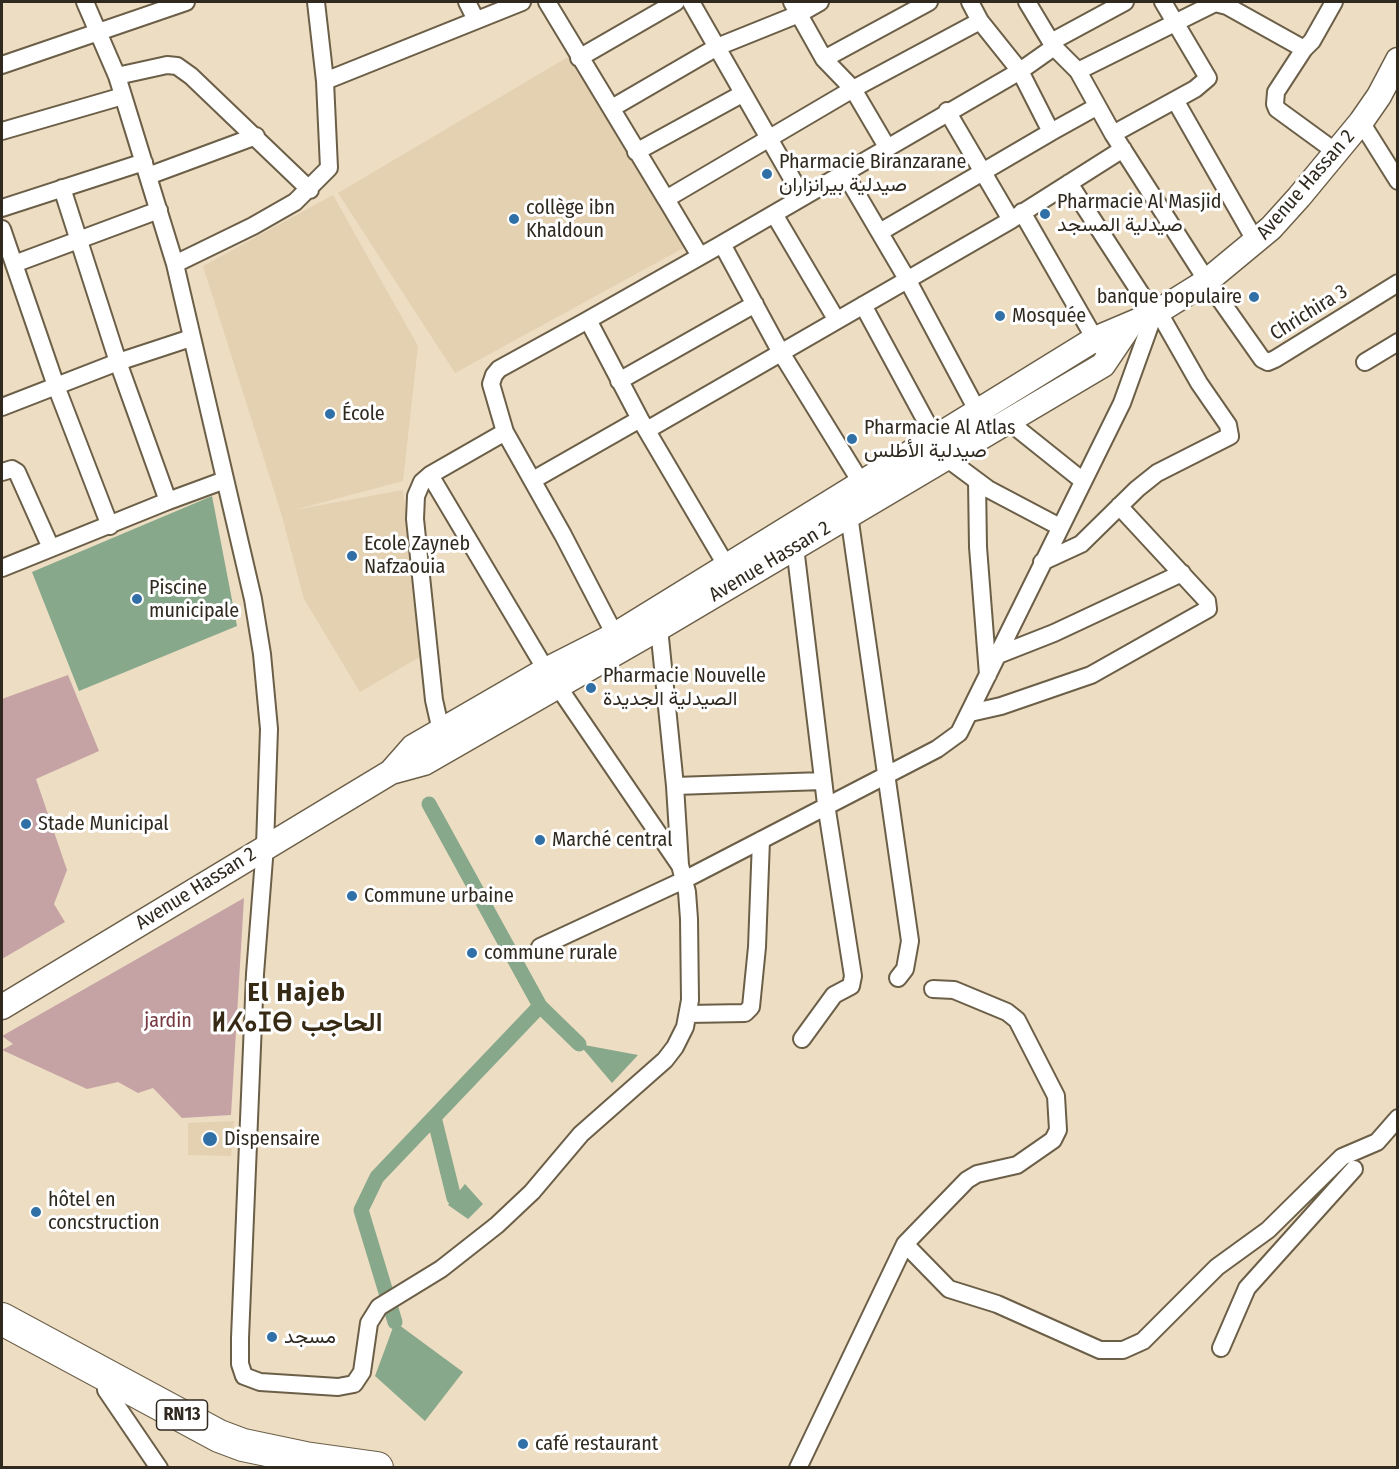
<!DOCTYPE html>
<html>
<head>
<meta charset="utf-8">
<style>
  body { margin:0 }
  #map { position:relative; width:1399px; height:1469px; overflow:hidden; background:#edddc3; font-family:"Fira Sans Condensed",sans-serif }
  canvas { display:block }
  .frame { position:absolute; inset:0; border:3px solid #2f291f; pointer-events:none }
</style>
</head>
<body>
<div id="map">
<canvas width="1399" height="1469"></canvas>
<div class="frame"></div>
</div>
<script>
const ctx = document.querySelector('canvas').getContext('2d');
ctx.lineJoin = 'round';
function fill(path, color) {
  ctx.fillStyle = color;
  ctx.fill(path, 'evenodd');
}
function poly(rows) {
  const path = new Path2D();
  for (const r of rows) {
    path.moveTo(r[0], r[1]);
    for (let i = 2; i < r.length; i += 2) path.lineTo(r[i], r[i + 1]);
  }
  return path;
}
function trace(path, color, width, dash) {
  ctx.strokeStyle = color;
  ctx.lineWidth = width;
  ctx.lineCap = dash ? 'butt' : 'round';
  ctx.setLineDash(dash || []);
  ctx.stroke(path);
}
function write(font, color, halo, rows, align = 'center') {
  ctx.font = font + ' "Fira Sans Condensed",Vazirmatn,"Noto Sans Tifinagh",sans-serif';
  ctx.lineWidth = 6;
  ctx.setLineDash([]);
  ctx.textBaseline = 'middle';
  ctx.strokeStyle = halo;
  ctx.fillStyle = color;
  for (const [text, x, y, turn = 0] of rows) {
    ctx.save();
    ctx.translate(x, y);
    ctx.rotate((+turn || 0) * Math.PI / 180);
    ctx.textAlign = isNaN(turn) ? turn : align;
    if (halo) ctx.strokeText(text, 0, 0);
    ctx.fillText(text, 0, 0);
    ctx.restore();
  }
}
fill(poly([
  [573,54,689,245,455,373,338,193],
  [333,195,418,346,403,481,294,510,403,490,423,655,360,692,304,599,281,513,203,266],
  [234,1121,231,1156,188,1155,188,1123]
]), '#e4d1b1');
fill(poly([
  [68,675,99,751,36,779,67,870,54,904,65,922,2,959,2,699],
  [244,898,231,1115,182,1118,153,1088,138,1093,118,1082,87,1089,2,1050,13,1044,2,1036]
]), '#c5a3a5');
fill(poly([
  [212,496,237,626,79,691,32,572],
  [579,1044,638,1055,612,1083],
  [465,1184,483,1204,468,1219,448,1205],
  [395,1322,463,1372,425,1421,375,1376]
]), '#87a88a');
trace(poly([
  [429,804,540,1006,579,1044],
  [434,1117,454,1198],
  [395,1322,361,1210,377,1177,540,1006]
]), '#87a88a', 15);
const street = poly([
  [85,2,117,76,175,264],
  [316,2,325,81,329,168,295,202,253,226,175,264,253,599,262,654,269,729,265,846,255,974,240,1338,240,1364,244,1376,260,1382,338,1387,354,1384,362,1372,369,1323,379,1307,441,1269,497,1225,532,1192,581,1134,665,1060,675,1047,685,1027,690,1000,689,919,687,892,680,865,675,786,659,628],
  [467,2,476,20],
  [547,2,666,199,853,89,980,21],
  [691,2,802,196],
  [792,2,824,59,853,89,887,147],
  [1027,2,1054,47,1078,71,1113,134,1207,281,1262,359,1268,362,1275,359,1398,283],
  [1051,42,1125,2],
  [1304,49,1276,92,1275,104,1277,109,1336,152],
  [579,58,676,2],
  [824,59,929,2],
  [2,65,186,2],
  [1078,71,1215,3,1227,6,1304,49,1312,41,1334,2],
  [117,76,167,65,177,66,191,76,310,190],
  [325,81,522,2],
  [1175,100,1256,242],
  [612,108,717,47,799,14,820,2],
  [947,111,1011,220],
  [1361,122,1398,181],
  [2,131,123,96],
  [1051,132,1096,107],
  [1113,134,1195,89,1208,78,1163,2],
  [636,152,742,94],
  [844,172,907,279,977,410],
  [148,176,256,136],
  [666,199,700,256],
  [2,208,144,162],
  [1022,212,1099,346],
  [774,214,836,319],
  [2,229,56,386,110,526],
  [880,232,1051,132,1020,71,980,21,970,2],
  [722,244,1020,71,1054,47],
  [14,264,159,210],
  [863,305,935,438],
  [588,320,722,244,780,351,862,484],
  [1365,362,1398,342],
  [619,381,755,304],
  [2,407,118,362,191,338],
  [1008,421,1083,481],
  [647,430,1011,220,1123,149],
  [505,432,491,384,494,375,499,369,588,320,640,419,726,565],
  [945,457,988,489,1060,527],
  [2,472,12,469,17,472,51,548],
  [430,475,546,670],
  [533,480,640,419],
  [977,481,978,547,988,675],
  [168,501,225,480],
  [849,515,910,941,905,969,898,978],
  [795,547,826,804,853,976,851,986,834,995,802,1039],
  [1042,562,1081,544,1137,489,1157,473,1230,436,1228,425,1199,383,1158,311],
  [2,568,168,501,118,362,62,188],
  [998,655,1054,633,1182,573],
  [557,685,679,864],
  [970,713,1001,706,1091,675,1208,609,1207,601,1119,506],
  [441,731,434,700,415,519,416,496,422,482,430,475,505,432,563,535,615,635],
  [675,786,823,781],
  [540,947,684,880,937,749,959,733,1122,403,1154,314,1069,183],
  [688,1014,745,1013,751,1007,757,947,761,840],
  [905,1244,949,1289,997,1304,1100,1350,1123,1350,1143,1341,1217,1267,1268,1230,1342,1157,1377,1142,1398,1118],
  [1221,1348,1247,1288,1354,1169],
  [106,1390,159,1468],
  [798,1468,905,1244,967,1180,977,1174,1017,1165,1053,1140,1058,1130,1056,1096,1017,1020,1007,1012,954,990,933,989]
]);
const secondary = poly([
  [391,772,413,747,546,670,615,635,1095,339,1154,314,1207,281,1271,228,1299,197,1361,122,1379,96,1398,60],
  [2,1007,391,772,424,763,659,628,1103,365,1130,325]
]);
const highway = poly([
  [2,1319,219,1436,243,1445,305,1458,377,1468]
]);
trace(street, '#6c5f48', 20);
trace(secondary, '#6c5f48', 27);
trace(highway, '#6c5f48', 34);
trace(street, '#fff', 16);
trace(secondary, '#fff', 24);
trace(highway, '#fff', 32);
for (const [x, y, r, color] of [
  [767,174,6,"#3170a7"],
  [1045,214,6,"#3170a7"],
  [514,219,6,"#3170a7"],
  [1254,297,6,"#3170a7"],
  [1000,316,6,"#3170a7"],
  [330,414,6,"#3170a7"],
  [852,439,6,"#3170a7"],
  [352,556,6,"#3170a7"],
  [137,599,6,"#3170a7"],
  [591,688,6,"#3170a7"],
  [26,824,6,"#3170a7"],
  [540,840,6,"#3170a7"],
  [352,896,6,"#3170a7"],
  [472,953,6,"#3170a7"],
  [210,1139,8,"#3170a7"],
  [36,1212,6,"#3170a7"],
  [272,1337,6,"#3170a7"],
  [523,1444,6,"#3170a7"]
]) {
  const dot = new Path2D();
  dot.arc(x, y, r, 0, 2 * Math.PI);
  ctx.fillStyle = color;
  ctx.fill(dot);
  trace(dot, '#fff', 2);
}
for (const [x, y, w] of [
  [182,1415,51]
]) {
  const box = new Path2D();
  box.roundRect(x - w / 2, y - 15, w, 30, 4.5);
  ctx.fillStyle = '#fff';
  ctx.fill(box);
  trace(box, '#2f291f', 1.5);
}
write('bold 18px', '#2f291f', null, [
  ["RN13",182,1415]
]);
write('20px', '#2f291f', '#fff', [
  ["Pharmacie Biranzarane",779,162],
  ["صيدلية بيرانزاران",779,185],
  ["Pharmacie Al Masjid",1057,202],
  ["صيدلية المسجد",1057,225],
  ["collège ibn",526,208],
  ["Khaldoun",526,231],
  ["banque populaire",1242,297,"right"],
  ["Mosquée",1012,316],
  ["École",342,414],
  ["Pharmacie Al Atlas",864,428],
  ["صيدلية الأطلس",864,451],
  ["Ecole Zayneb",364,544],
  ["Nafzaouia",364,567],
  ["Piscine",149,588],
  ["municipale",149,611],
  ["Pharmacie Nouvelle",603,676],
  ["الصيدلية الجديدة",603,699],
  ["Stade Municipal",38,824],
  ["Marché central",552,840],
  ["Commune urbaine",364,896],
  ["commune rurale",484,953],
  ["Dispensaire",224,1139],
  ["hôtel en",48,1200],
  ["concstruction",48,1223],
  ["مسجد",284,1337],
  ["café restaurant",535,1444]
], 'left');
write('20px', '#2f291f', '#fff', [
  ["Avenue Hassan 2",1306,185,-49],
  ["Chrichira 3",1309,313,-32],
  ["Avenue Hassan 2",770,562,-31],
  ["Avenue Hassan 2",196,889,-32]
]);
write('20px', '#753740', '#fff', [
  ["jardin",168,1021]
]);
ctx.letterSpacing = '1.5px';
write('bold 26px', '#362a15', '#fff', [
  ["El Hajeb",297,994],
  ["ⵍⵃⴰⵊⴱ الحاجب",297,1024]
]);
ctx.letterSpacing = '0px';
</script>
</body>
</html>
